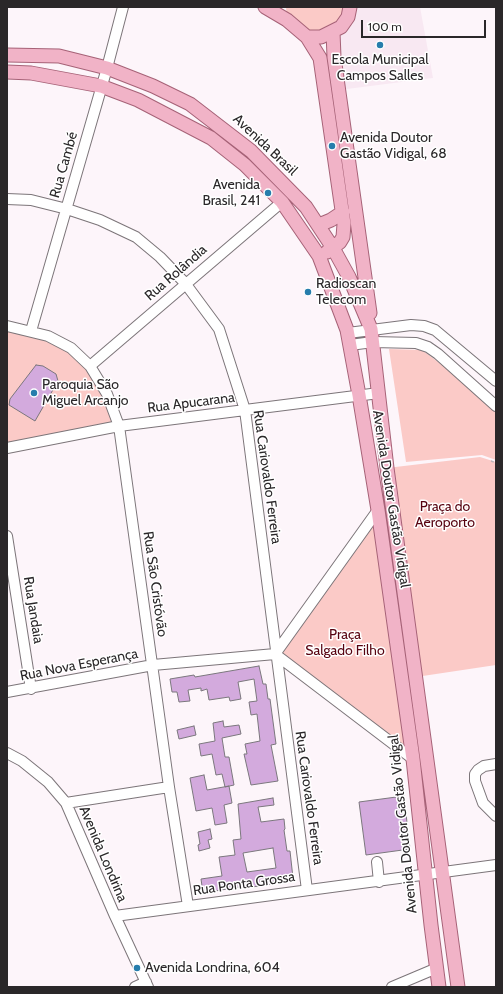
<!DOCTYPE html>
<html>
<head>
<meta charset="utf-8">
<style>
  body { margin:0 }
  #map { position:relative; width:503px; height:994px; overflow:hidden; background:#fdf5fa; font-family:Cabin,sans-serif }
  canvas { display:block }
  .frame { position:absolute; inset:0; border:8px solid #2a2729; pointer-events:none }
  .scale { position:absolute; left:361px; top:20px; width:125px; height:18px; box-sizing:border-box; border:2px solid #2a2729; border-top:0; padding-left:5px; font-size:12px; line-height:14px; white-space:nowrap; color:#2a2729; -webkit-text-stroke:3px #fff; paint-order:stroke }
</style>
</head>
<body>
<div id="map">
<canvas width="503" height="994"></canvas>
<div class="frame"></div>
<div class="scale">100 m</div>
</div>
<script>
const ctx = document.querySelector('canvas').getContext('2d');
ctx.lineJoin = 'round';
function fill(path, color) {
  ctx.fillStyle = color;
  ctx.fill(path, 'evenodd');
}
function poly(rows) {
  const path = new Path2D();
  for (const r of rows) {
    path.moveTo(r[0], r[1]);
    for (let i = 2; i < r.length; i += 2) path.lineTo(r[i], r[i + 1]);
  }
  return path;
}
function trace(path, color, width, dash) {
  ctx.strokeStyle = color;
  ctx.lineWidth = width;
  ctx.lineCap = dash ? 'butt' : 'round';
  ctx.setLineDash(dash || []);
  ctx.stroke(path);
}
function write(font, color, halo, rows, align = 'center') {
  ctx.font = font + ' Cabin,sans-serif';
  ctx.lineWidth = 3;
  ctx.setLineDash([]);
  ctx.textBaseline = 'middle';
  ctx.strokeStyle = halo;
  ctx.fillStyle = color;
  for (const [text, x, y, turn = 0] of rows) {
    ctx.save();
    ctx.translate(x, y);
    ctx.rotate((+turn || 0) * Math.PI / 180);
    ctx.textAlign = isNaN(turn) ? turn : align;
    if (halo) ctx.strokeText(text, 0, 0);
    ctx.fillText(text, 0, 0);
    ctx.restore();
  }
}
fill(poly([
  [351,7,420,7,433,78,339,90,334,57,341,27]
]), '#f8e8f2');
fill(poly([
  [286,7,350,7,348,17,321,37,287,20],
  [7,326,48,336,90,366,118,426,7,448],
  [389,349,422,350,457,376,496,412,496,460,482,455,406,462],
  [480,457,496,462,496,665,416,677,387,468],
  [378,510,413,759,275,654]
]), '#fbcac7');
const building = poly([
  [36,365,43,366,56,374,58,381,35,421,9,405,10,399,36,365],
  [259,666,263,684,266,684,268,699,270,699,276,744,271,745,278,781,251,785,244,754,247,754,245,744,260,741,257,714,251,715,249,702,257,701,254,679,238,682,241,699,230,701,229,697,209,700,207,689,201,691,201,688,188,690,190,701,179,702,177,692,172,692,170,679,194,675,195,677,259,666],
  [223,721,224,727,239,725,241,734,222,738,225,757,229,757,234,785,225,787,222,774,216,775,212,754,201,756,199,744,215,741,213,723,223,721],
  [194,726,196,735,179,739,177,730,194,726],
  [204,775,207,790,229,786,232,803,224,805,227,823,215,825,212,808,196,811,190,778,204,775],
  [404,796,410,849,366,855,359,802,404,796],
  [273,798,274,805,258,807,261,822,284,819,285,829,284,830,287,851,290,851,293,878,270,882,271,884,260,886,251,887,251,885,203,893,201,879,222,876,219,857,235,855,233,840,241,839,238,804,273,798],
  [273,848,276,868,247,872,243,853,273,848],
  [210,829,212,839,208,840,210,848,199,851,198,845,200,844,198,832,210,829]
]);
fill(building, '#d3aadd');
trace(building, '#7b777d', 1);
const minor = poly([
  [7,199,31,200,67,209,100,220,136,237,160,257,185,283,219,329,245,410,307,890],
  [7,326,48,336,71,348,90,366,107,394,119,426,169,787,188,906],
  [31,331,107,68,123,7],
  [348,333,411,325,424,326,435,330,496,381],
  [350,345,373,342,416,343,428,347,438,354,496,406],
  [90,366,282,202],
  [7,448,119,426,379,393],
  [7,536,31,689],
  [275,654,378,510],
  [275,654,413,759],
  [7,692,153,665,275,654],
  [7,753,22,761,48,782,66,803,115,916,148,987],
  [496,764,484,766,478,770,475,774,475,781,483,803,496,816],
  [66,803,169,787],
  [377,862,379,882],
  [115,916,496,865],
  [135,987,146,982],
  [392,987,437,968]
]);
const major = poly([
  [265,7,287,20,307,37,320,58,344,224,343,237,340,242,327,252],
  [333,32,334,57,370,313],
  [307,37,321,37,341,27,348,17,350,7],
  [7,55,59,56,107,68,153,86,190,104,251,151,306,207,333,248,349,277,371,329,387,468,458,987],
  [7,72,31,73,101,86,138,100,211,138,245,165,282,202,319,256,347,330,359,395,378,510,413,759,431,925,439,987],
  [319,225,331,220,343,212]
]);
trace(minor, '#7c7579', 12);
trace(major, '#a66277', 15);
trace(poly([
  [491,461,496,463]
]), '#bcb5b9', 1.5, [3, 2]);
trace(minor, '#fff', 10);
trace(major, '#f1b3c7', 13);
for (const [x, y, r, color] of [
  [380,45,4,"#267dac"],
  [332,146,4,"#267dac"],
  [268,193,4,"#267dac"],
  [308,292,4,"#267dac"],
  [34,393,4,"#267dac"],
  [137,968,4,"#267dac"]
]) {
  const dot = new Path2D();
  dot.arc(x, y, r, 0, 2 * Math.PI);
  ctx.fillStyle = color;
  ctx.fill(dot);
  trace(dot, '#fff', 1.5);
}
write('14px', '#2a2729', '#fff', [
  ["Escola Municipal",380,60,"center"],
  ["Campos Salles",380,76,"center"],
  ["Avenida Doutor",340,138],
  ["Gastão Vidigal, 68",340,154],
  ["Avenida",260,185,"right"],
  ["Brasil, 241",260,201,"right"],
  ["Radioscan",316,284],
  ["Telecom",316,300],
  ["Paroquia São",42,385],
  ["Miguel Arcanjo",42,401],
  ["Avenida Londrina, 604",145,968]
], 'left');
write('14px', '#2a2729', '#fff', [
  ["Avenida Brasil",265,145,43],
  ["Rua Cambé",64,165,-74],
  ["Rua Rolândia",176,273,-41],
  ["Rua Apucarana",191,403,-7],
  ["Rua Cariovaldo Ferreira",267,477,82],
  ["Avenida Doutor Gastão Vidigal",391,499,81],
  ["Rua São Cristóvão",155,584,82],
  ["Rua Jandaia",33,610,81],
  ["Rua Nova Esperança",79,665,-11],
  ["Rua Cariovaldo Ferreira",309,798,82],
  ["Avenida Doutor Gastão Vidigal",403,824,-96],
  ["Avenida Londrina",103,854,67],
  ["Rua Ponta Grossa",244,884,-8]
]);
write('14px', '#570310', '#fff', [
  ["Praça do",445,507],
  ["Aeroporto",445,523],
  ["Praça",345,635],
  ["Salgado Filho",345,651]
]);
</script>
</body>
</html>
